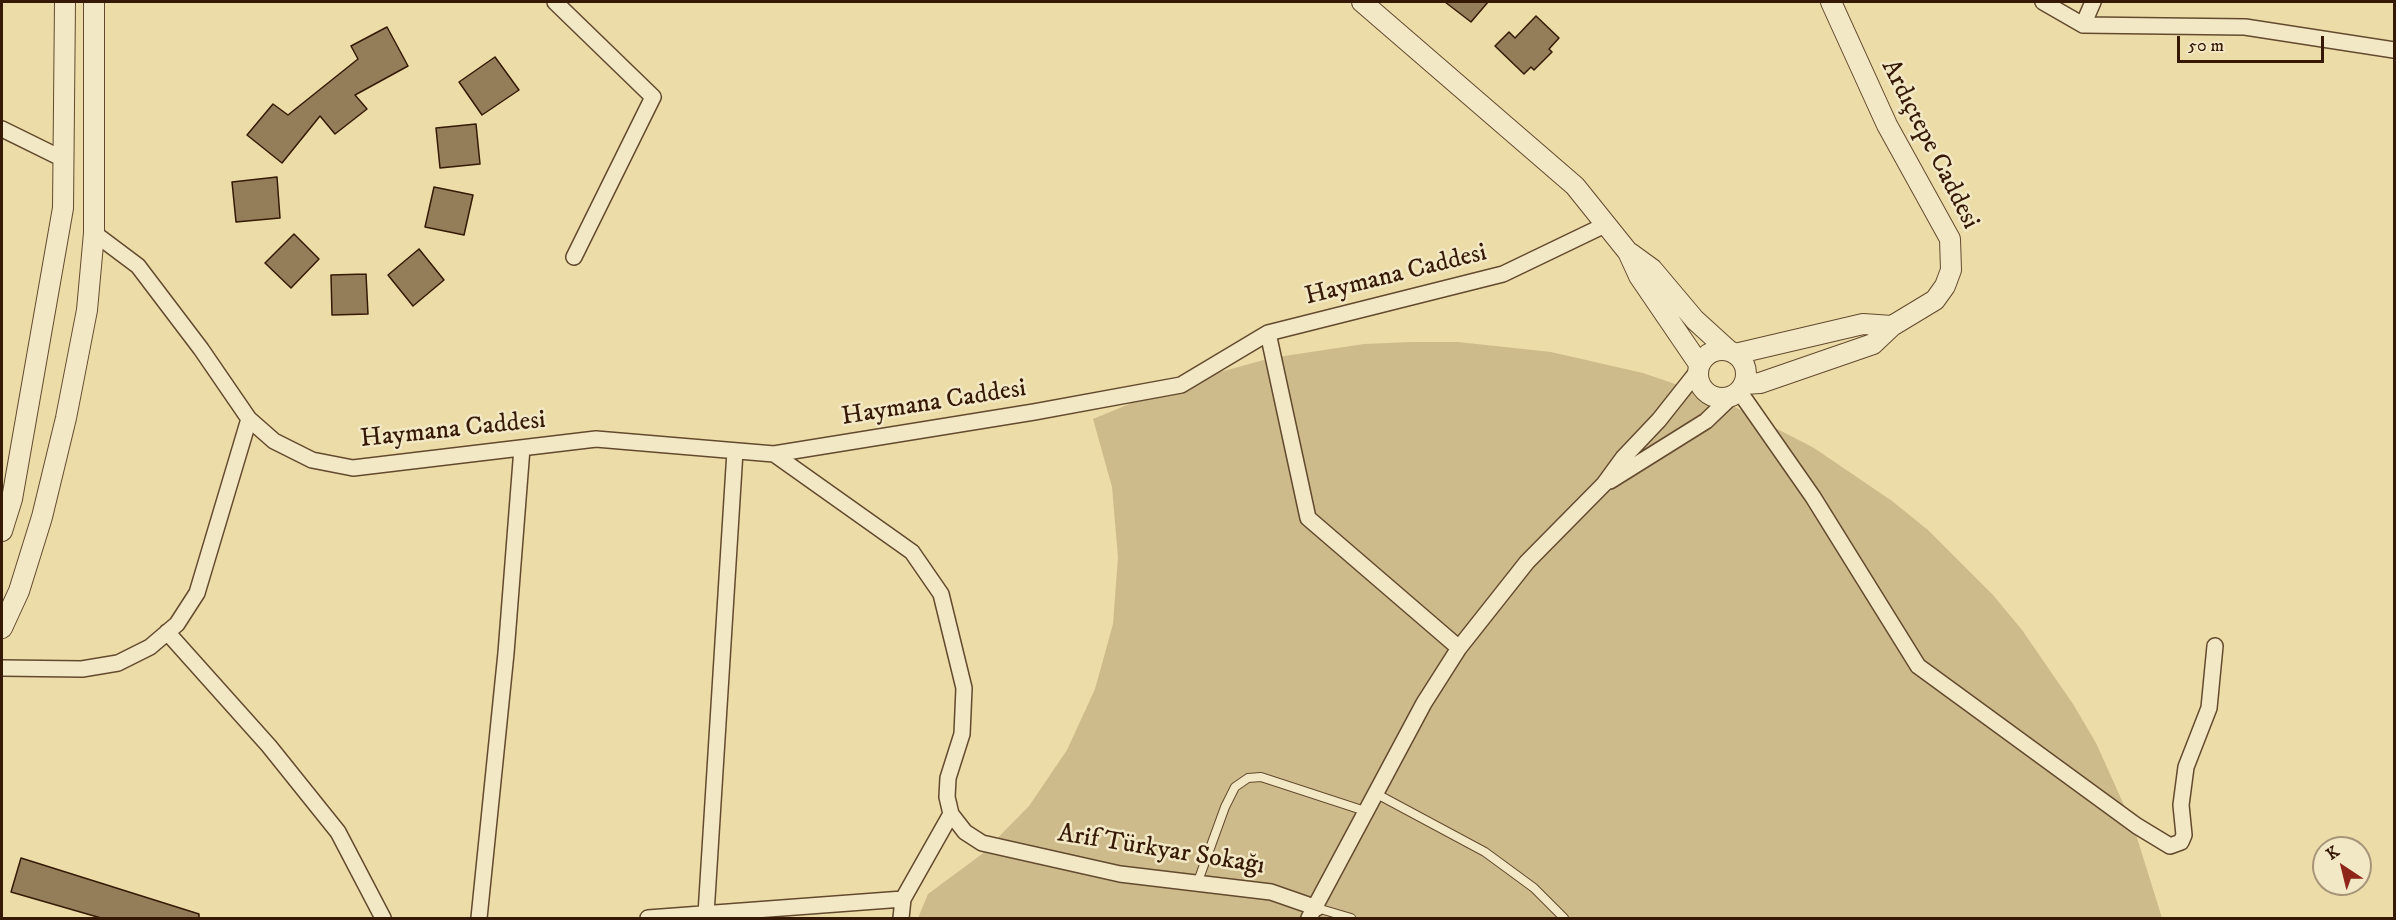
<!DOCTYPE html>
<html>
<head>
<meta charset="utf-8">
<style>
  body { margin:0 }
  #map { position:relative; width:2396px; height:920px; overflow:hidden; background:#ecdca8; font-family:"IM FELL DW Pica",serif }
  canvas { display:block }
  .frame { position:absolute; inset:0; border:3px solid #351905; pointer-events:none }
  .north { position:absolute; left:2312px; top:836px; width:60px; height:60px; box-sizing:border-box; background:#f3e8c6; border:2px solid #a79579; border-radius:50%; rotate:325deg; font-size:16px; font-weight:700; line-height:24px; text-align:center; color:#351905 }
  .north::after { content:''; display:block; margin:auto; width:21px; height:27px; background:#8f2418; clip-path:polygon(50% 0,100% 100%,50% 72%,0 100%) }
  .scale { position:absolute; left:2177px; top:36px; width:147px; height:27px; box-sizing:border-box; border:3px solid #351905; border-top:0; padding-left:8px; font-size:18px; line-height:21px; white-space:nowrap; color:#351905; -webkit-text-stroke:4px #f3e8c6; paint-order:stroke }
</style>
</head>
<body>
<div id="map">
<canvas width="2396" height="920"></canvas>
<div class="frame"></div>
<div class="north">K</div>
<div class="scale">50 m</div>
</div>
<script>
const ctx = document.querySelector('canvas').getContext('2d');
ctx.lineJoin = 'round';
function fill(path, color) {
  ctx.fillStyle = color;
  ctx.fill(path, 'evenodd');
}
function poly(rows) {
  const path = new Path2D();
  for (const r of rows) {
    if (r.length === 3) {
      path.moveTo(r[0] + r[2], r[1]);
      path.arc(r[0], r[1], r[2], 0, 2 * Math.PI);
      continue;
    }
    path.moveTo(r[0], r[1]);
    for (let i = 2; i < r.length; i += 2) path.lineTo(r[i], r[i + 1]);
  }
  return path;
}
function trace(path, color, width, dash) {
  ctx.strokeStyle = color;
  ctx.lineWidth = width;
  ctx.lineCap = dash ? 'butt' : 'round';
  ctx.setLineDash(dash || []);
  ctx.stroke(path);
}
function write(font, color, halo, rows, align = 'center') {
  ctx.font = font + ' "IM FELL DW Pica",serif';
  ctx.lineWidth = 5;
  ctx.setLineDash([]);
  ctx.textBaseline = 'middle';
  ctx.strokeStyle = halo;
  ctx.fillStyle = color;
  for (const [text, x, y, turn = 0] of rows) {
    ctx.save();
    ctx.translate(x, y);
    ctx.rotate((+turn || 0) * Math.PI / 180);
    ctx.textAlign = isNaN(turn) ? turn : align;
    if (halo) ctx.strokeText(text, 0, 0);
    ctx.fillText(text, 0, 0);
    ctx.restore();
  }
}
fill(poly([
  [1411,342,1458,342,1551,352,1643,373,1687,388,1731,405,1814,448,1892,501,1928,530,1993,595,2022,630,2073,704,2096,743,2133,825,2162,918,918,918,928,894,982,854,1029,806,1067,750,1095,689,1113,624,1118,557,1112,487,1093,419,1180,383,1271,358,1364,344]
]), '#cdbb8c');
const building = poly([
  [1445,2,1488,2,1471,22,1445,2],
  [1536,16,1559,38,1549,49,1552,52,1534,70,1531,67,1524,74,1495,46,1509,32,1515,38,1536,16],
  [387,27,408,66,355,95,367,109,335,134,320,116,282,163,247,135,273,104,288,115,358,59,351,46,387,27],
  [495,57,519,90,482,115,459,82,495,57],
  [476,124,480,164,440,168,436,128,476,124],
  [277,177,280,218,236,222,232,182,277,177],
  [434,187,473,195,464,235,425,227,434,187],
  [294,234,319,259,291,288,265,263,294,234],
  [419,249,444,280,413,306,388,275,419,249],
  [366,274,368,314,332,315,331,275,366,274],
  [21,858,199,914,199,918,101,918,11,892,21,858]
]);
fill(building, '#947e5a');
trace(building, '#351905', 1.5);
const service = poly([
  [1375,793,1485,852,1534,888,1564,918],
  [1197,884,1225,807,1235,787,1248,778,1261,777,1365,811],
  [1317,908,1351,918]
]);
const minor = poly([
  [555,2,653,97,574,257],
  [2043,2,2083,25,2245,27,2394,50],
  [2083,25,2093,2],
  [2,129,63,159],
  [94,233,138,266,201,349,249,419,274,441,312,460,353,468,596,439,774,454,1034,412,1181,385,1268,333,1503,274,1607,224],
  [1268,333,1308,518,1459,648],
  [1739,391,1813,497,1918,666,2137,826,2170,846,2181,842,2184,835,2181,805,2186,767,2209,708,2215,646],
  [774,454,912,552,941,594,964,688,962,734,948,778,947,797,951,814,965,832,982,843,1120,874,1271,892,1317,908],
  [1610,481,1706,421,1732,396],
  [167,632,269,746,338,832,383,918],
  [2,668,82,669,118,663,150,647,177,624,197,593,249,419],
  [706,914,735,451],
  [479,918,506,653,522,448],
  [648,918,903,899,951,814],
  [901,918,903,899],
  [1309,918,1424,703,1459,648,1527,562,1604,484,1623,458,1659,420,1697,372]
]);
const tertiary = poly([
  [1362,2,1575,186,1628,252,1639,276,1699,364],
  [1630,253,1652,269,1695,320,1728,350],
  [1722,374,24],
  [1735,354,1863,324,1892,326],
  [1744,384,1760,383,1873,344,1892,326,1935,300,1945,286,1951,270,1950,239,1887,125,1831,2],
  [2,531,12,499,63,208,65,2],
  [2,628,19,591,42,517,66,418,87,310,94,233,94,2]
]);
trace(service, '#634a2e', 10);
trace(minor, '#634a2e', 18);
trace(tertiary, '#634a2e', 22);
trace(service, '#f3e8c6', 8);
trace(minor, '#f3e8c6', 15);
trace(tertiary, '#f3e8c6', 20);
write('26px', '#351905', '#f3e8c6', [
  ["Ardıçtepe Caddesi",1929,145,63],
  ["Haymana Caddesi",1396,276,-14],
  ["Haymana Caddesi",934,404,-9],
  ["Haymana Caddesi",453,431,-6],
  ["Arif Türkyar Sokağı",1161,851,9]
]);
</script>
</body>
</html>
